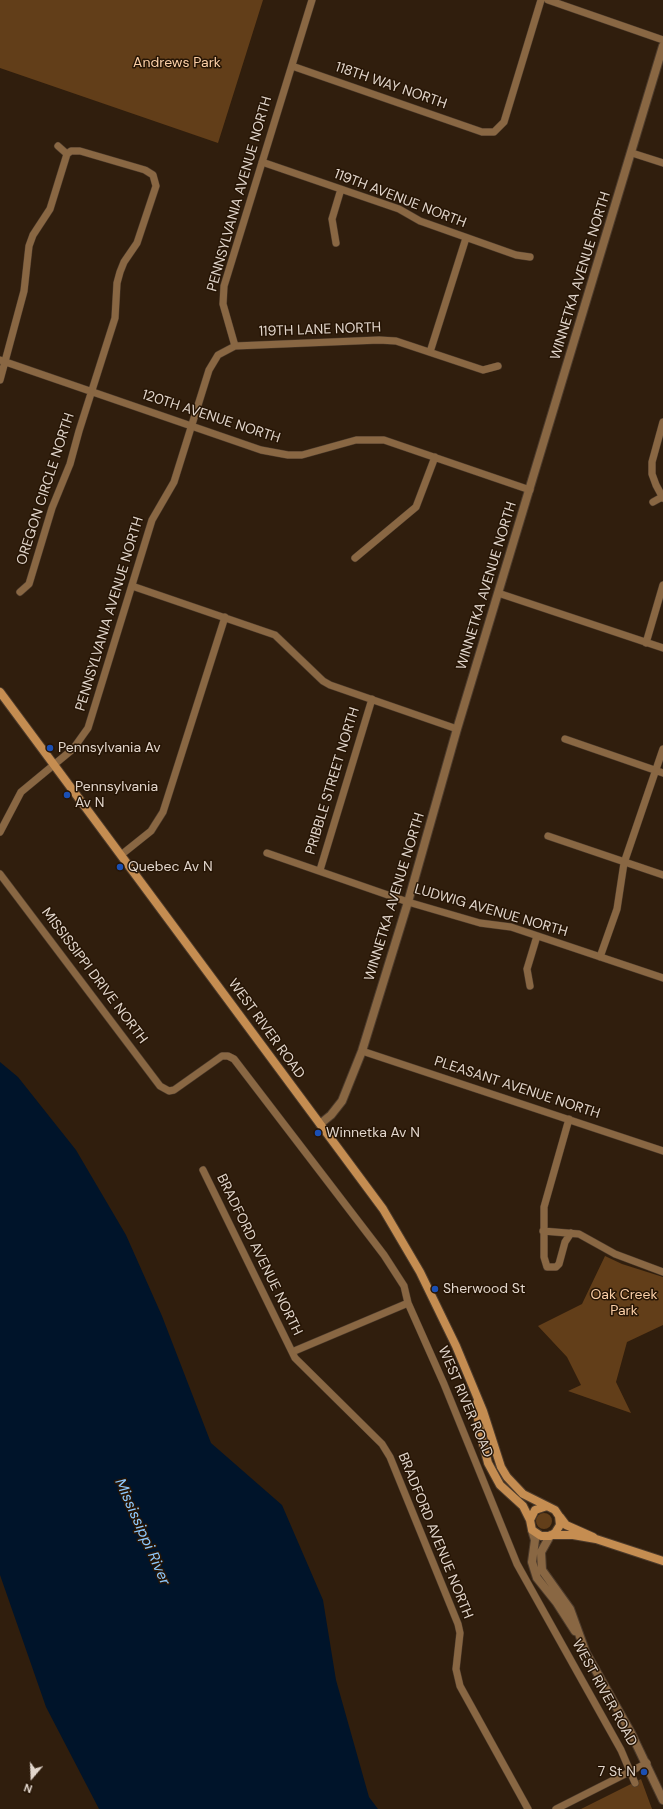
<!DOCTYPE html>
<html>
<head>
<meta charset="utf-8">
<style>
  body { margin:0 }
  #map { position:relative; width:663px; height:1809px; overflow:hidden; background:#301e0d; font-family:"DM Sans",sans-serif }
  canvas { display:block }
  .north { position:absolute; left:12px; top:1757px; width:40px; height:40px; -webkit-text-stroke:3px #261505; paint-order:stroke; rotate:199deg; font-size:11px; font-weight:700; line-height:16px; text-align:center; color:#e2d6cc }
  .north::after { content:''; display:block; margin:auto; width:14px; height:18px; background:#e2d6cc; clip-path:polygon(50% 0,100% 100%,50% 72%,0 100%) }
</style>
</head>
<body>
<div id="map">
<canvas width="663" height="1809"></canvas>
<div class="north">N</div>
</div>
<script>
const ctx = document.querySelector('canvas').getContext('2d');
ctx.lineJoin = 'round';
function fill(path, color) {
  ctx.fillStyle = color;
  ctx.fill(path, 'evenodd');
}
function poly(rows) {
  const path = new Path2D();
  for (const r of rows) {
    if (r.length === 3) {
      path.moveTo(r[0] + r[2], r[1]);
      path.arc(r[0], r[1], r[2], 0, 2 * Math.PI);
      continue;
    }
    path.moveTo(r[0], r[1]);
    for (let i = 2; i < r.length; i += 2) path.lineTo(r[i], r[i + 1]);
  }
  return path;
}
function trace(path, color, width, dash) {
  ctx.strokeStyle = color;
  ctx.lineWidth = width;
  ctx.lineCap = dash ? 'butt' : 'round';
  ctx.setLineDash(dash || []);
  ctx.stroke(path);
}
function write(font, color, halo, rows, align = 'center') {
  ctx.font = font + ' "DM Sans",sans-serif';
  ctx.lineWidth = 3;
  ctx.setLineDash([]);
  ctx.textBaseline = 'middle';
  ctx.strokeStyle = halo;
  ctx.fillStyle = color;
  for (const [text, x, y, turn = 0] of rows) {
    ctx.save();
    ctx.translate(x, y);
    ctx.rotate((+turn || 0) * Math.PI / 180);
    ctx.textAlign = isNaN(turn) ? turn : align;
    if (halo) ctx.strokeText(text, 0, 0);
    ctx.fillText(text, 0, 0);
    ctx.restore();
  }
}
fill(poly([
  [0,0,263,0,218,143,0,68],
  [605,1256,622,1264,663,1277,663,1325,627,1342,616,1382,631,1413,568,1391,581,1385,567,1357,538,1326,582,1304],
  [544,1521,8],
  [641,1779,652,1809,581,1809]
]), '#623e19');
fill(poly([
  [0,1062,18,1077,76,1150,126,1235,162,1316,211,1443,282,1505,323,1600,336,1680,369,1797,378,1809,99,1809,46,1707,0,1575]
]), '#00142a');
const minor = poly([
  [548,0,663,40],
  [292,66,482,132,494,132,504,122,541,0],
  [632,153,663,163],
  [262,162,399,209,420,221,516,255,530,257],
  [336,243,332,219,341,189],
  [235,346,223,304,224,286,312,0],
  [430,352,466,238],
  [0,360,261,450,288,455,302,455,356,440,384,440,530,490],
  [0,380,24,291,29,246,33,235,50,209,67,154],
  [663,422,652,462,652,474,656,485,663,498],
  [653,502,662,497],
  [355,558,416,507,435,457],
  [132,586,275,635,323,681,330,685,457,729],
  [20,592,29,584,52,508,70,464,79,431,115,318,117,283,120,272,124,262,137,243,156,186,153,175,145,170,80,151,71,151,67,154,58,146],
  [498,593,663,648],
  [646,643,663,585],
  [565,739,663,773],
  [0,832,21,792,73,749,88,728,152,520,174,482,209,370,218,355,235,346,379,340,396,341,483,370,498,366],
  [548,836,663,875],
  [267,853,408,902,480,923,511,927,663,978],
  [121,855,151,831,163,812,225,617],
  [320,870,372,699],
  [0,874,160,1086,169,1091,174,1090,222,1056,228,1056,234,1059,384,1255,404,1286,408,1303,444,1384,517,1564,621,1750,635,1783],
  [600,957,617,909,624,863,663,749],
  [530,986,527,969,537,936],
  [362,1051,663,1151],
  [569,1119,544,1207,544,1257,547,1267,556,1267,559,1264,565,1242,571,1233],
  [203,1170,295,1358,382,1444,390,1457,458,1624,460,1633,456,1669,460,1686,528,1809],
  [543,1231,579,1234,615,1254,663,1272],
  [292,1352,408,1303],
  [556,1809,647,1763]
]);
const tertiary = poly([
  [320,1124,331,1115,342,1101,362,1051,408,902,457,729,663,46],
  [532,1530,535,1540,532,1562,537,1578,557,1603,575,1631],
  [550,1536,541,1552,542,1570,570,1609,586,1653,631,1733,663,1800]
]);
const secondary = poly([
  [0,692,383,1209,420,1272,456,1346,483,1411,501,1467,507,1477,523,1494,555,1510,559,1516,560,1525,555,1533,550,1536,541,1536,532,1530,530,1520,535,1510,547,1506],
  [478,1400,476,1408,481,1436,488,1463,500,1485,523,1506,530,1520],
  [560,1517,566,1525,593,1537],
  [551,1535,573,1535,596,1539,663,1561]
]);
trace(minor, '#4c3b2c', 8);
trace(tertiary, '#4c3b2c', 10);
trace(secondary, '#4c3b2c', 10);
trace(minor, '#896743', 7);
trace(tertiary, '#896743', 8);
trace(secondary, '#c58d51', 8);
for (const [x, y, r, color] of [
  [50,748,4,"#1a4fb4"],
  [67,795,4,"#1a4fb4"],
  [120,867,4,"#1a4fb4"],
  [318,1133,4,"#1a4fb4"],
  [435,1289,4,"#1a4fb4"],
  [644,1772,4,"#1a4fb4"]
]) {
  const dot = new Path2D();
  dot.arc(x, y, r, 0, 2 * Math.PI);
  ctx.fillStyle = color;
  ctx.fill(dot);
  trace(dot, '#261505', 1.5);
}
write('14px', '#fbcfa7', '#261505', [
  ["Andrews Park",177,63],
  ["Oak Creek",624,1295],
  ["Park",624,1311]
]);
write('14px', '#e2d6cc', '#261505', [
  ["118TH WAY NORTH",391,86,19],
  ["PENNSYLVANIA AVENUE NORTH",240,194,-74],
  ["119TH AVENUE NORTH",400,199,21],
  ["WINNETKA AVENUE NORTH",581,276,-73],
  ["119TH LANE NORTH",320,330,-2],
  ["120TH AVENUE NORTH",211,417,18],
  ["OREGON CIRCLE NORTH",46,489,-72],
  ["WINNETKA AVENUE NORTH",487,586,-73],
  ["PENNSYLVANIA AVENUE NORTH",110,614,-73],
  ["PRIBBLE STREET NORTH",333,781,-73],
  ["WINNETKA AVENUE NORTH",395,897,-73],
  ["LUDWIG AVENUE NORTH",491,911,16],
  ["MISSISSIPPI DRIVE NORTH",94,976,53],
  ["WEST RIVER ROAD",266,1029,54],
  ["PLEASANT AVENUE NORTH",517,1088,18],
  ["BRADFORD AVENUE NORTH",259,1255,64],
  ["WEST RIVER ROAD",465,1402,67],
  ["BRADFORD AVENUE NORTH",435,1536,68],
  ["WEST RIVER ROAD",604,1693,61]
]);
write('14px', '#e2d6cc', '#261505', [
  ["Pennsylvania Av",58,748],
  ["Pennsylvania",75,787],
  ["Av N",75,803],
  ["Quebec Av N",128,867],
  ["Winnetka Av N",326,1133],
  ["Sherwood St",443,1289],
  ["7 St N",636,1772,"right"]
], 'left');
write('italic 15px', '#8dc8fd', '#261505', [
  ["Mississippi River",142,1532,66]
]);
</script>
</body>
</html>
